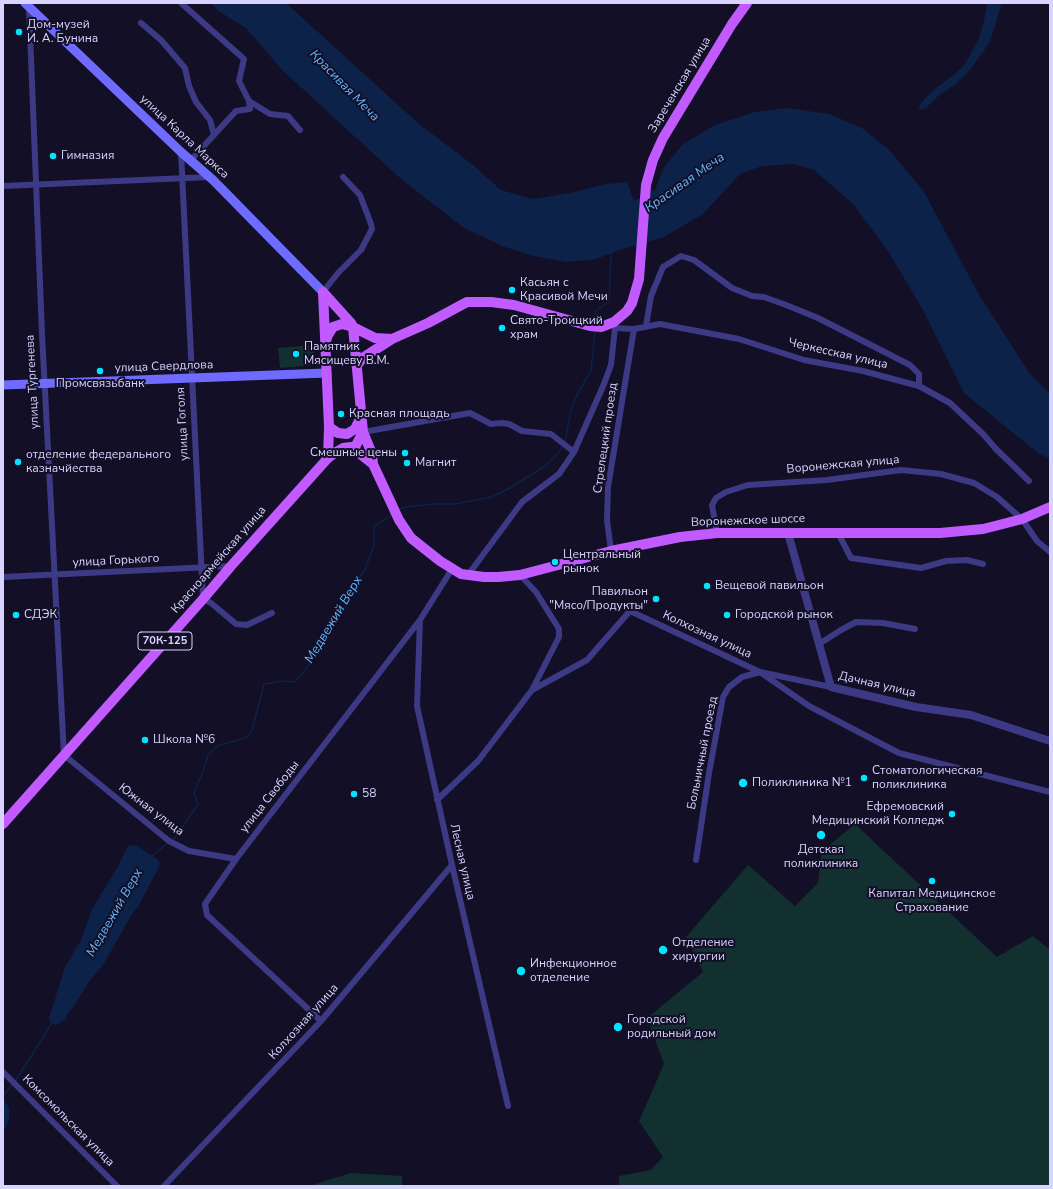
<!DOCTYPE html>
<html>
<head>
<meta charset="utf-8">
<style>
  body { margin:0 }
  #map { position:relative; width:1053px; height:1189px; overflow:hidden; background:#130f26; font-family:"Nunito Sans",sans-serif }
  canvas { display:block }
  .frame { position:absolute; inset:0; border:4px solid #d9d4ff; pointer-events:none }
</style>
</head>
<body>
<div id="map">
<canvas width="1053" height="1189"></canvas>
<div class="frame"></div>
</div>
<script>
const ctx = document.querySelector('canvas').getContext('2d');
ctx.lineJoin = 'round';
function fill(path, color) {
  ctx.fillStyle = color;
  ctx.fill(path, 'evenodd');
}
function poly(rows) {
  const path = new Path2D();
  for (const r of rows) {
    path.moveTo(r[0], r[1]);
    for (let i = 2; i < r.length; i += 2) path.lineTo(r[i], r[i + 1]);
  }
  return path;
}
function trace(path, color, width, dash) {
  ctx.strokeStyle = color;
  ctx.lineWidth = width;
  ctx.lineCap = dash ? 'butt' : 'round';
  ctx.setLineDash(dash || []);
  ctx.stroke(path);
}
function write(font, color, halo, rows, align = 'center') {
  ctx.font = font + ' "Nunito Sans",sans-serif';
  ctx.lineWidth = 4;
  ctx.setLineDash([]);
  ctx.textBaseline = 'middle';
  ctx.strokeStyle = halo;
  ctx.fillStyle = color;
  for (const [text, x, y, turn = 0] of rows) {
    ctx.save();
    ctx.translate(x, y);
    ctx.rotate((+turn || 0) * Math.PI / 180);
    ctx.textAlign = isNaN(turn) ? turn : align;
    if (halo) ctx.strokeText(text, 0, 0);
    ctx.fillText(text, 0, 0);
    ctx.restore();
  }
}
fill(poly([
  [314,345,315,365,280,368,278,348],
  [855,824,997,957,1033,936,1050,950,1050,1186,619,1186,619,1176,651,1170,663,1157,639,1121,664,1064,647,1018,703,972,686,937,748,865,795,906,818,883,822,851],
  [351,1173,402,1176,402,1186,309,1186]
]), '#12302f');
fill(poly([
  [210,3,286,3,419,124,473,165,501,190,533,199,570,193,606,184,627,182,634,201,655,190,664,167,683,144,715,125,755,112,787,108,829,114,862,128,889,150,923,190,978,293,1030,374,1050,394,1050,459,1038,453,964,393,923,310,888,251,853,204,814,170,793,164,762,166,740,174,703,214,664,237,622,249,596,259,567,262,533,256,502,246,464,228,401,179,282,70,246,28,220,12],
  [987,3,1002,3,990,42,983,52,970,70,956,84,937,97,926,108,921,110,919,109,919,107,921,103,931,92,955,74,965,64,979,38,984,21],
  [130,845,137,846,157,859,160,863,159,867,138,907,132,914,103,965,88,983,73,1008,68,1013,65,1020,55,1025,51,1023,49,1018,65,967,81,940,92,909,119,865,127,847],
  [3,1099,9,1108,9,1117,7,1125,3,1131]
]), '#0c2248');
trace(poly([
  [595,323,596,311,609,301,611,253],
  [565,442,571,410,578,393,591,371,595,331],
  [399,510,405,507,434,504,455,504,491,497,510,488,545,466,554,458,564,445],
  [172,840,177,835,198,804,194,792,204,769,208,755,219,745,246,738,252,730,264,684,282,681,294,682,302,674,314,657,323,638,334,623,339,607,350,589,365,570,374,545,374,526,393,514],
  [152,856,169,842],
  [15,1081,41,1041,52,1022],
  [3,1097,12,1084]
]), '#0c2248', 1.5);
trace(poly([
  [181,3,244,59,239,81,249,101,270,114,288,116,300,130],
  [29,7,42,334,64,755,169,841,189,851,236,859],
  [141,23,161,40,185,68,189,86,196,102,210,120,214,135],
  [181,152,203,599,211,603,236,624,247,625,272,613],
  [191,160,236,111,250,109,249,101],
  [3,186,210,177],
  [323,292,338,273,361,250,372,229,371,224,360,195,343,177],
  [614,322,615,328,634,329,660,324,739,339,804,360,863,371,919,386,950,403,983,434,996,449,1029,481],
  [646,326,651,296,663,267,681,256,694,260,732,288,752,296,764,297,786,305,818,318,910,365,919,374,919,386],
  [363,432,470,413,491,424,502,423,509,424,522,431,551,434,574,452],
  [717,533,712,505,716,498,726,492,748,485,827,480,901,470,941,474,974,483,997,497,1022,519,1037,541,1050,552],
  [838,533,851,558,921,568,946,561,967,560,983,564],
  [611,551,607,520,608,487,634,329],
  [468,575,522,502,559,474,574,452,604,384,611,365,615,328],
  [520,575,536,592,559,629,559,637,532,690],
  [3,577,231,566],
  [420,620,417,706,452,865,508,1106],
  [819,644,841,630,856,622,883,623,915,629],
  [437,800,478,761,532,690,587,660,630,611,760,672,831,687],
  [696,860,709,773,723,697,729,687,742,677,760,672,809,706,899,753,1050,792],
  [321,1021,207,915,205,904,236,859,420,620,452,569],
  [3,1072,117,1186],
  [164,1186,321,1021,452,865]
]), '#3d3a85', 6);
trace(poly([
  [788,533,831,687,916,707,971,715,1050,741]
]), '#3d3a85', 8);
trace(poly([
  [25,3,181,152,213,180,323,292],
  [3,385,327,373]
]), '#6f6bff', 9);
trace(poly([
  [323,292,351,323,353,327,363,432,354,449],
  [323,292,329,427,328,458],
  [326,341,328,335,333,327,342,324,353,327,375,338,392,339],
  [357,365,364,357,392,339,428,323,467,302,491,302,514,305,590,326,601,327,614,322,627,311,632,303,639,279,646,185,653,160,663,138,732,24,747,3],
  [329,427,338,433,347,434,355,429,361,417],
  [363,432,372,454,373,464],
  [3,824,203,599,231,566,328,458,336,452,343,448,351,447,354,449,373,464,399,520,411,538,440,561,461,574,484,577,498,577,520,575,611,551,680,537,717,533,940,533,983,529,995,526,1022,519,1050,507]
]), '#c25bff', 10);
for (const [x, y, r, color] of [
  [19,32,4,"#00e5ff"],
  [53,156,4,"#00e5ff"],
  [512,290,4,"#00e5ff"],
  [502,328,4,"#00e5ff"],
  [296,354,4,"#00e5ff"],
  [100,371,4,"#00e5ff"],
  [341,414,4,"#00e5ff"],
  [405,453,4,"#00e5ff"],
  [18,462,4,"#00e5ff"],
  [407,463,4,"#00e5ff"],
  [555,562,4,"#00e5ff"],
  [707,586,4,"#00e5ff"],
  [656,599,4,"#00e5ff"],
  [16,615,4,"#00e5ff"],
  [727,615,4,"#00e5ff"],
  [145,740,4,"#00e5ff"],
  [864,778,4,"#00e5ff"],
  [743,783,5,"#00e5ff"],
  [354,794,4,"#00e5ff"],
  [952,814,4,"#00e5ff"],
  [821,835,5,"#00e5ff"],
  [932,881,4,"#00e5ff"],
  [663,950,5,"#00e5ff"],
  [521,971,5,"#00e5ff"],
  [618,1027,5,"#00e5ff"]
]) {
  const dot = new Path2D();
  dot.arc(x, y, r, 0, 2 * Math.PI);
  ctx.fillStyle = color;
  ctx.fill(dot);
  trace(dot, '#130f26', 1.5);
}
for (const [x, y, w] of [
  [165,641,54]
]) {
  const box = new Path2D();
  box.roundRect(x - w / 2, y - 9, w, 18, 3);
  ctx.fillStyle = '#130f26';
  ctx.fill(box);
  trace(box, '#d9d4ff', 1);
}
write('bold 11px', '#d9d4ff', null, [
  ["70К-125",165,641]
]);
write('12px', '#d9d4ff', '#130f26', [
  ["Дом-музей",27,25],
  ["И. А. Бунина",27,39],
  ["Гимназия",61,156],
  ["Касьян с",520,283],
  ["Красивой Мечи",520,297],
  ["Свято-Троицкий",510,321],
  ["храм",510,335],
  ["Памятник",304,347],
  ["Мясищеву В.М.",304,361],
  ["Промсвязьбанк",100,384,"center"],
  ["Красная площадь",349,414],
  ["Смешные цены",397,453,"right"],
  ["отделение федерального",26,455],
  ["казначйества",26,469],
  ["Магнит",415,463],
  ["Центральный",563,555],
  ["рынок",563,569],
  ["Вещевой павильон",715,586],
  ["Павильон",648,592,"right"],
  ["\"Мясо/Продукты\"",648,606,"right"],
  ["СДЭК",24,615],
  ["Городской рынок",735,615],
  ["Школа №6",153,740],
  ["Стоматологическая",872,771],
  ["поликлиника",872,785],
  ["Поликлиника №1",752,783],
  ["58",362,794],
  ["Ефремовский",944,807,"right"],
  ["Медицинский Колледж",944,821,"right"],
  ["Детская",821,850,"center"],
  ["поликлиника",821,864,"center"],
  ["Капитал Медицинское",932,894,"center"],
  ["Страхование",932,908,"center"],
  ["Отделение",672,943],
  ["хирургии",672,957],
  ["Инфекционное",530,964],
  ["отделение",530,978],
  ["Городской",627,1020],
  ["родильный дом",627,1034]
], 'left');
write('12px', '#d9d4ff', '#130f26', [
  ["Зареченская улица",680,85,-59],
  ["улица Карла Маркса",184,137,43],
  ["Черкесская улица",838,354,13],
  ["улица Свердлова",164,367,-2],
  ["улица Тургенева",33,382,-93],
  ["улица Гоголя",183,424,-93],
  ["Стрелецкий проезд",606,438,-82],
  ["Воронежская улица",843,465,-5],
  ["Воронежское шоссе",748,521,-2],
  ["Красноармейская улица",219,560,-49],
  ["улица Горького",116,561,-3],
  ["Колхозная улица",707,635,25],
  ["Дачная улица",877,685,13],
  ["Больничный проезд",703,753,-79],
  ["улица Свободы",270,797,-52],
  ["Южная улица",151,810,37],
  ["Лесная улица",462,862,77],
  ["Колхозная улица",304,1022,-48],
  ["Комсомольская улица",68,1121,45]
]);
write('italic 13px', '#62b6ff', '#130f26', [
  ["Красивая Меча",344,86,46],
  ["Красивая Меча",685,183,-35],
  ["Медвежий Верх",334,620,-59],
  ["Медвежий Верх",115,913,-60]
]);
</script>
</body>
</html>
